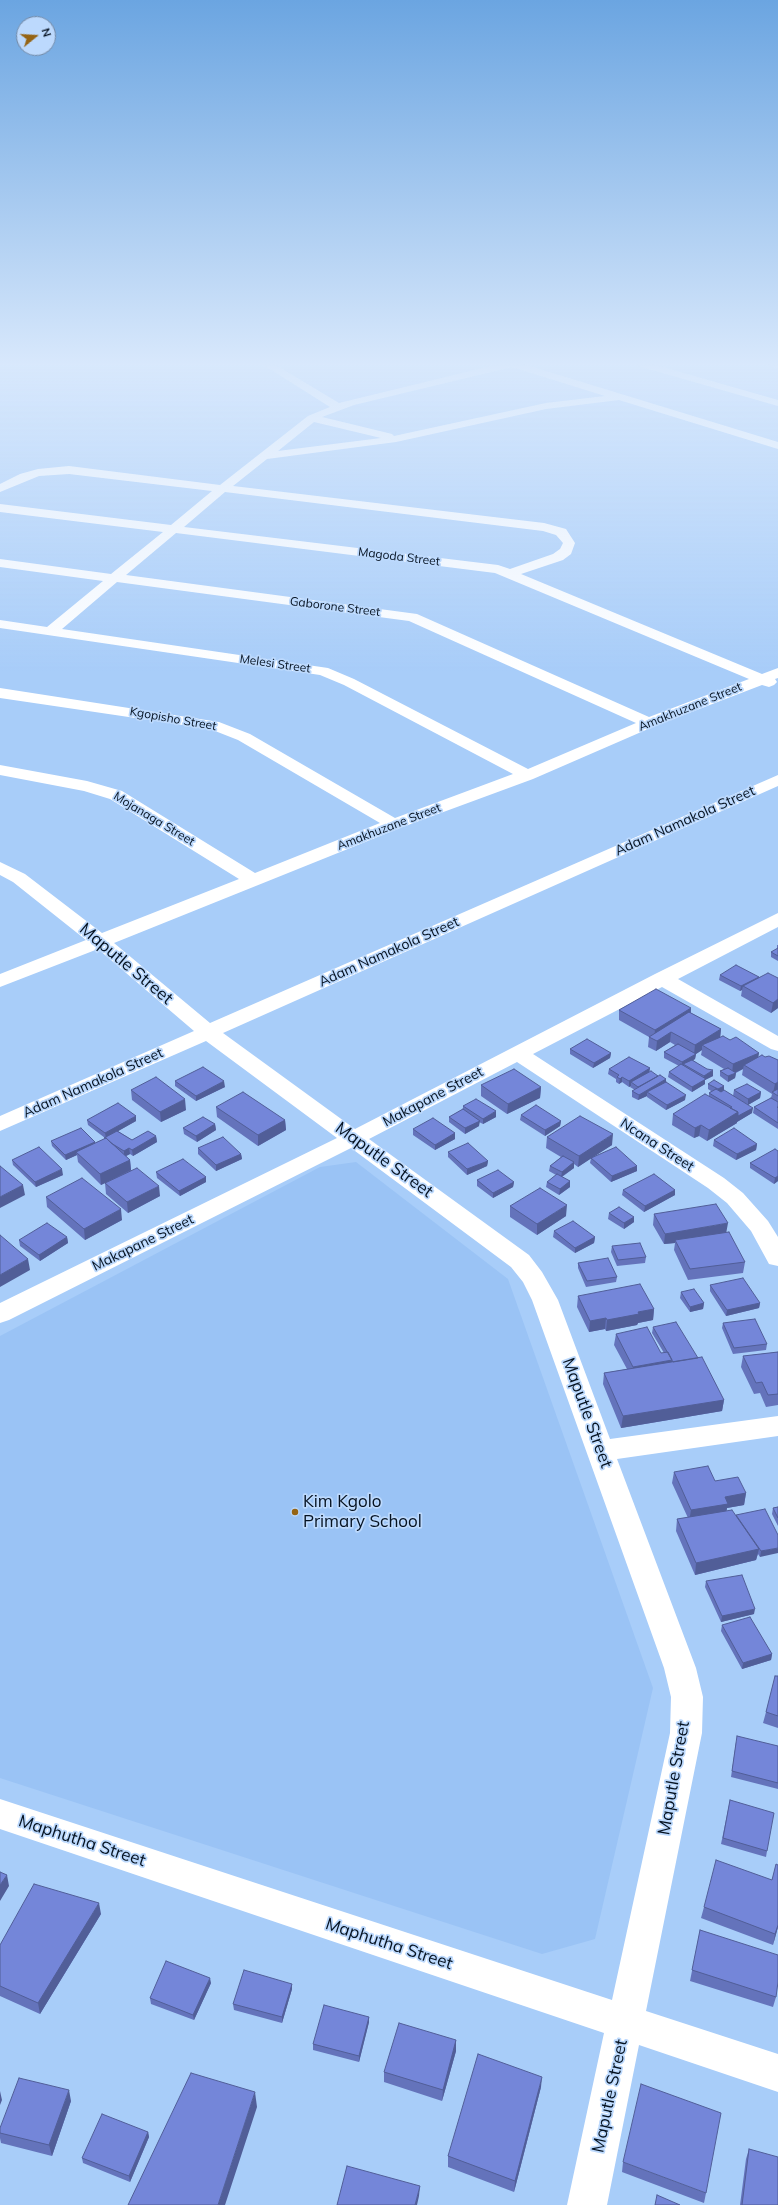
<!DOCTYPE html>
<html>
<head>
<meta charset="utf-8">
<style>
  body { margin:0 }
  #map { position:relative; width:778px; height:2205px; overflow:hidden; background:#a8cdf9; font-family:Mulish,sans-serif }
  canvas { display:block }
  .north { position:absolute; left:16px; top:16px; width:40px; height:40px; box-sizing:border-box; background:#bcd9fd; border:1px solid #7389a5; border-radius:50%; rotate:72deg; font-size:11px; font-weight:700; line-height:16px; text-align:center; color:#051221 }
  .north::after { content:''; display:block; margin:auto; width:14px; height:18px; background:#956414; clip-path:polygon(50% 0,100% 100%,50% 72%,0 100%) }
</style>
</head>
<body>
<div id="map">
<canvas width="778" height="2205"></canvas>
<div class="north">N</div>
</div>
<script>
const ctx = document.querySelector('canvas').getContext('2d');
ctx.lineJoin = 'round';
function fill(path, color) {
  ctx.fillStyle = color;
  ctx.fill(path, 'evenodd');
}
function poly(rows) {
  const path = new Path2D();
  for (const r of rows) {
    path.moveTo(r[0], r[1]);
    for (let i = 2; i < r.length; i += 2) path.lineTo(r[i], r[i + 1]);
  }
  return path;
}
function trace(path, color, width, dash) {
  ctx.strokeStyle = color;
  ctx.lineWidth = width;
  ctx.lineCap = dash ? 'butt' : 'round';
  ctx.setLineDash(dash || []);
  ctx.stroke(path);
}
function write(font, color, halo, rows, align = 'center') {
  ctx.font = font + ' Mulish,sans-serif';
  ctx.lineWidth = 3.5;
  ctx.setLineDash([]);
  ctx.textBaseline = 'middle';
  ctx.strokeStyle = halo;
  ctx.fillStyle = color;
  for (const [text, x, y, turn = 0] of rows) {
    ctx.save();
    ctx.translate(x, y);
    ctx.rotate((+turn || 0) * Math.PI / 180);
    ctx.textAlign = isNaN(turn) ? turn : align;
    if (halo) ctx.strokeText(text, 0, 0);
    ctx.fillText(text, 0, 0);
    ctx.restore();
  }
}
fill(poly([
  [356,1162,508,1279,653,1688,595,1939,542,1954,0,1778,0,1336,320,1167]
]), '#9ac3f5');
fill(poly([
  [262,364,274,364,339,403,499,364,523,364,778,442,778,449,619,400,546,409,396,442,267,459,233,486,544,523,566,529,575,543,571,554,563,560,521,574,762,674,778,668,778,678,775,679,777,682,774,685,769,687,762,685,655,726,533,779,400,828,114,943,210,1023,778,775,778,786,223,1033,355,1129,655,974,778,913,778,927,678,979,778,1036,778,1051,771,1049,662,987,533,1054,724,1178,743,1193,768,1221,778,1237,778,1266,769,1264,751,1231,727,1203,708,1188,517,1062,369,1139,529,1255,542,1272,558,1300,610,1439,778,1416,778,1436,617,1459,696,1668,703,1697,702,1733,646,2011,778,2054,778,2092,639,2045,607,2205,567,2205,604,2033,0,1829,0,1799,612,2000,670,1733,671,1697,664,1668,532,1300,523,1282,511,1267,351,1148,9,1320,0,1323,0,1303,337,1138,206,1041,0,1131,0,1116,194,1031,98,949,0,987,0,974,86,940,13,882,0,875,0,862,25,874,102,933,239,879,110,799,84,791,0,775,0,765,87,781,122,791,255,873,380,823,238,740,210,729,0,698,0,688,219,722,250,734,395,818,513,774,344,685,320,675,0,628,0,620,47,627,103,581,0,567,0,559,111,574,163,532,0,512,0,504,171,525,212,491,69,474,39,476,0,492,0,484,20,474,38,469,69,466,220,485,308,416,330,407,262,364],
  [512,367,605,396,546,403,394,436,392,434,322,417,354,405,512,367],
  [314,422,381,438,278,451,314,422],
  [225,492,543,531,556,535,563,543,560,549,553,554,510,569,498,565,184,527,225,492],
  [176,533,495,573,749,679,649,717,417,614,126,575,176,533],
  [117,582,409,621,636,723,528,769,354,679,328,668,62,629,117,582],
  [637,364,652,364,778,400,778,406,638,366,637,364],
  [768,364,778,364,778,368,769,366,768,364]
]), '#fff');
fill(poly([
  [777,945,778,945,778,961,771,957,771,952,777,949],
  [720,975,778,978,778,1008,771,1013,741,996,742,990,740,991,719,980],
  [691,1008,691,1013,721,1029,720,1037,730,1040,759,1053,758,1057,765,1057,778,1060,778,1129,753,1113,754,1107,771,1098,772,1094,742,1075,743,1069,736,1073,735,1078,728,1082,720,1076,720,1071,724,1069,701,1055,702,1050,696,1054,695,1059,693,1060,713,1076,705,1080,705,1084,692,1092,668,1077,669,1072,679,1066,664,1058,664,1052,675,1045,670,1042,656,1051,648,1047,649,1037,619,1020,619,1010],
  [570,1049,611,1053,610,1058,593,1068,570,1054],
  [650,1068,649,1072,658,1076,658,1077,666,1079,666,1082,685,1100,666,1110,647,1097,647,1096,638,1100,632,1097,632,1091,635,1090,630,1087,631,1086,629,1087,622,1082,619,1084,616,1082,616,1079,608,1074,609,1069],
  [175,1081,225,1087,196,1101,175,1086],
  [708,1084,724,1086,724,1091,752,1113,737,1122,737,1123,707,1141,699,1136,694,1138,672,1125,673,1114,709,1096,709,1093,711,1091,708,1089],
  [481,1085,541,1087,540,1098,507,1114,481,1096],
  [131,1090,186,1110,161,1122,132,1100],
  [734,1090,761,1092,760,1098,748,1105,733,1096],
  [463,1106,496,1117,483,1124,479,1122,479,1126,465,1134,449,1122,449,1117,463,1109],
  [216,1107,285,1120,286,1130,258,1146,217,1117],
  [521,1115,561,1121,560,1126,545,1136,520,1120],
  [87,1120,136,1121,118,1131,132,1140,156,1136,157,1142,133,1156,130,1154,126,1156,130,1160,131,1170,160,1196,128,1213,106,1194,105,1183,131,1170,101,1185,78,1162,77,1155,66,1160,52,1146,51,1141,95,1142,95,1143,104,1139,105,1138,88,1125],
  [215,1124,216,1130,197,1142,184,1134,183,1128],
  [413,1129,455,1133,455,1139,435,1150,413,1135],
  [547,1137,612,1145,593,1157,637,1166,637,1171,611,1182,590,1163,591,1158,578,1167,574,1164,574,1168,562,1177,570,1181,570,1187,559,1195,546,1187,547,1182,556,1175,549,1171,550,1166,561,1157,546,1148],
  [714,1140,757,1144,756,1150,736,1160,713,1146],
  [198,1148,241,1154,242,1159,216,1171,198,1154],
  [778,1151,778,1181,774,1184,750,1168,750,1163],
  [448,1152,488,1161,487,1166,467,1175,448,1157],
  [12,1160,63,1175,36,1187,13,1165],
  [156,1172,206,1177,206,1182,180,1196,157,1178],
  [477,1180,514,1182,513,1187,493,1198,477,1186],
  [623,1190,675,1190,675,1195,644,1212,622,1195],
  [46,1197,122,1220,85,1240,47,1207],
  [510,1206,566,1216,537,1235,510,1217],
  [609,1213,634,1217,634,1222,624,1229,608,1219],
  [654,1214,726,1233,745,1262,743,1273,688,1280,674,1250,675,1243,664,1244,653,1225],
  [554,1231,595,1237,594,1243,575,1253,553,1237],
  [67,1237,68,1243,40,1261,20,1246,19,1240],
  [612,1246,646,1257,645,1263,617,1266,611,1252],
  [578,1263,617,1277,616,1282,586,1287,578,1268],
  [710,1285,760,1303,759,1308,726,1316,710,1291],
  [681,1292,704,1303,703,1309,690,1312,680,1298],
  [578,1296,654,1309,653,1320,638,1323,637,1325,606,1331,605,1329,589,1332,577,1307],
  [723,1323,767,1344,766,1350,733,1354,722,1328],
  [653,1327,724,1400,722,1411,621,1428,603,1384,604,1373,627,1369,614,1345,616,1334,661,1353,664,1353,652,1333],
  [778,1352,778,1405,766,1407,760,1393,754,1394,741,1367,743,1356],
  [674,1472,715,1481,746,1493,744,1505,727,1508,726,1511,736,1516,736,1515,778,1535,760,1557,758,1554,756,1560,695,1575,676,1531,677,1519,688,1518,672,1483],
  [778,1507,778,1526,772,1514,773,1508],
  [706,1581,754,1614,721,1622,705,1587],
  [722,1625,772,1654,771,1660,742,1669,721,1631],
  [778,1676,778,1728,763,1723,766,1712],
  [736,1742,778,1746,778,1789,731,1777],
  [730,1800,767,1851,766,1857,721,1844],
  [778,1865,778,1927,773,1945,701,1918,704,1907,772,1880],
  [101,1914,40,2014,0,1996,0,1945],
  [700,1930,776,1997,773,2007,690,1981],
  [211,1983,194,2020,151,2004,150,1998],
  [292,1984,292,1989,282,2023,234,2010,233,2004],
  [369,2017,369,2022,359,2062,313,2050,313,2044],
  [456,2040,456,2051,442,2101,384,2082,384,2072],
  [541,2087,514,2192,448,2167,448,2156],
  [71,2101,52,2156,1,2143,0,2138,0,2128],
  [148,2132,149,2137,130,2182,83,2163,82,2158],
  [749,2149,778,2205,740,2205,746,2159],
  [623,2162,706,2193,704,2203,622,2172]
]), '#6473bb');
fill(poly([
  [759,977,743,986,742,990,740,991,741,986],
  [778,999,778,1008,771,1013,773,1003],
  [691,1008,690,1018,654,1039,655,1030],
  [721,1029,720,1039,702,1045,702,1050,696,1054,695,1059,685,1065,683,1064,683,1066,682,1067,682,1062,694,1055,695,1045],
  [671,1032,670,1042,656,1051,657,1041],
  [611,1053,610,1058,593,1068,594,1063],
  [759,1053,757,1063,744,1065,743,1069,732,1074,733,1064],
  [650,1068,649,1074,631,1082,631,1086,629,1087,629,1081],
  [713,1070,713,1076,705,1080,705,1084,692,1092,692,1087,703,1080,704,1076],
  [736,1073,735,1078,728,1082,728,1076],
  [658,1076,658,1081,638,1092,638,1087],
  [622,1077,622,1082,619,1084,620,1079],
  [666,1079,666,1084,647,1092,647,1096,638,1100,639,1095],
  [224,1081,225,1087,196,1101,196,1096],
  [778,1082,778,1092,773,1093,775,1084],
  [724,1086,724,1091,718,1095,718,1089],
  [541,1087,540,1098,507,1114,508,1104],
  [761,1092,760,1098,748,1105,748,1099],
  [686,1095,685,1100,666,1110,667,1105],
  [185,1099,186,1110,161,1122,160,1112],
  [753,1108,752,1113,737,1122,737,1123,707,1141,709,1130,738,1112],
  [496,1111,496,1117,483,1124,483,1119],
  [136,1116,136,1121,106,1138,105,1133],
  [285,1120,286,1130,258,1146,258,1135],
  [480,1121,479,1126,465,1134,465,1128],
  [561,1121,560,1126,545,1136,545,1130],
  [215,1124,216,1130,197,1142,196,1136],
  [701,1125,699,1136,694,1138,695,1128],
  [455,1133,455,1139,435,1150,435,1145],
  [613,1134,612,1145,578,1167,579,1156],
  [156,1136,157,1142,133,1156,132,1150],
  [95,1142,96,1147,76,1152,77,1155,66,1160,65,1155],
  [757,1144,756,1150,736,1160,737,1154],
  [129,1148,130,1154,124,1157,124,1151],
  [241,1154,242,1159,216,1171,216,1165],
  [130,1160,131,1170,101,1185,100,1174],
  [488,1161,487,1166,467,1175,467,1169],
  [574,1162,574,1168,561,1177,562,1172],
  [637,1166,637,1171,611,1182,612,1176],
  [62,1169,63,1175,36,1187,35,1182],
  [778,1176,778,1181,774,1184,775,1178],
  [206,1177,206,1182,180,1196,179,1191],
  [570,1181,570,1187,559,1195,560,1189],
  [514,1182,513,1187,493,1198,493,1193],
  [23,1185,25,1195,0,1208,0,1197],
  [159,1186,160,1196,128,1213,127,1202],
  [675,1190,675,1195,644,1212,645,1206],
  [567,1205,566,1216,537,1235,537,1224],
  [121,1209,122,1220,85,1240,84,1229],
  [634,1217,634,1222,624,1229,624,1223],
  [728,1223,726,1234,675,1240,675,1243,664,1244,665,1234],
  [67,1237,68,1243,40,1261,39,1255],
  [595,1237,594,1243,575,1253,575,1248],
  [28,1259,30,1270,0,1287,0,1275],
  [704,1303,703,1309,690,1312,690,1307],
  [760,1303,759,1308,726,1316,727,1310],
  [654,1309,653,1320,638,1323,637,1325,606,1331,607,1320,638,1312],
  [606,1318,605,1329,589,1332,590,1321],
  [672,1360,671,1371,632,1378,633,1367],
  [724,1400,722,1411,621,1428,623,1416],
  [746,1493,744,1505,727,1508,726,1515,689,1522,691,1510,725,1497],
  [778,1548,778,1553,760,1557,761,1551],
  [759,1549,756,1560,695,1575,696,1563],
  [755,1609,754,1614,721,1622,722,1616],
  [772,1654,771,1660,742,1669,743,1663],
  [7,1875,9,1886,0,1901,0,1885],
  [99,1903,101,1914,40,2014,38,2003],
  [778,1925,778,1927,773,1945,775,1934],
  [210,1978,211,1983,194,2020,193,2015],
  [292,1984,292,1989,282,2023,282,2017],
  [369,2017,369,2022,359,2062,359,2056],
  [456,2040,456,2051,442,2101,443,2090],
  [542,2077,541,2087,514,2192,515,2181],
  [69,2090,71,2101,52,2156,49,2145],
  [0,2091,2,2100,0,2105],
  [255,2092,257,2107,225,2205,218,2205],
  [148,2132,149,2137,130,2182,129,2176],
  [420,2186,419,2196,417,2205,415,2205]
]), '#515e98');
const building = poly([
  [778,948,778,956,771,952,778,948],
  [736,965,759,977,741,986,720,975,736,965],
  [768,973,778,978,778,999,773,1003,743,986,768,973],
  [656,989,691,1008,655,1030,619,1010,656,989],
  [689,1012,721,1029,695,1045,671,1032,657,1041,649,1037,689,1012],
  [723,1036,730,1040,736,1037,759,1053,733,1064,702,1045,723,1036],
  [587,1039,611,1053,594,1063,570,1049,587,1039],
  [678,1044,696,1054,682,1062,664,1052,678,1044],
  [762,1055,765,1057,769,1056,778,1060,778,1082,775,1084,744,1065,762,1055],
  [629,1057,650,1068,629,1081,622,1077,620,1079,617,1077,619,1075,609,1069,629,1057],
  [692,1060,707,1069,713,1070,704,1076,683,1064,692,1060],
  [681,1064,706,1079,692,1087,669,1072,681,1064],
  [203,1067,224,1081,196,1096,175,1081,203,1067],
  [728,1068,736,1073,728,1076,720,1071,728,1068],
  [514,1069,541,1087,508,1104,481,1085,514,1069],
  [651,1071,658,1076,638,1087,631,1082,651,1071],
  [660,1075,666,1079,639,1095,632,1091,660,1075],
  [156,1077,185,1099,160,1112,131,1090,156,1077],
  [714,1080,724,1086,718,1089,708,1084,714,1080],
  [666,1082,686,1095,667,1105,647,1092,666,1082],
  [747,1084,761,1092,748,1099,734,1090,747,1084],
  [716,1089,721,1092,724,1090,753,1108,738,1116,738,1112,730,1108,732,1107,709,1093,716,1089],
  [778,1089,778,1096,772,1092,778,1089],
  [243,1092,285,1120,258,1135,216,1107,243,1092],
  [705,1094,738,1112,709,1130,701,1125,695,1128,673,1114,705,1094],
  [771,1098,778,1102,778,1107,777,1107,778,1108,778,1123,754,1107,771,1098],
  [476,1099,496,1111,483,1119,463,1106,476,1099],
  [118,1103,136,1116,105,1133,87,1120,118,1103],
  [536,1105,561,1121,545,1130,521,1115,536,1105],
  [463,1109,480,1121,465,1128,449,1117,463,1109],
  [580,1116,613,1134,579,1156,547,1137,580,1116],
  [203,1117,215,1124,196,1136,183,1128,203,1117],
  [433,1118,455,1133,435,1145,413,1129,433,1118],
  [81,1128,95,1142,65,1155,51,1141,81,1128],
  [734,1128,757,1144,737,1154,714,1140,734,1128],
  [117,1131,132,1140,148,1131,156,1136,132,1150,129,1148,124,1151,111,1143,106,1138,104,1138,117,1131],
  [223,1137,241,1154,216,1165,198,1148,223,1137],
  [106,1138,130,1160,100,1174,76,1152,106,1138],
  [468,1143,488,1161,467,1169,448,1152,468,1143],
  [39,1147,62,1169,35,1182,12,1160,39,1147],
  [616,1147,637,1166,612,1176,591,1158,616,1147],
  [775,1149,778,1151,778,1176,775,1178,750,1163,775,1149],
  [563,1156,574,1162,562,1172,550,1166,563,1156],
  [183,1159,206,1177,179,1191,156,1172,183,1159],
  [0,1166,23,1185,0,1197,0,1166],
  [137,1168,159,1186,127,1202,105,1183,137,1168],
  [498,1170,514,1182,493,1193,477,1180,498,1170],
  [557,1174,570,1181,560,1189,547,1182,557,1174],
  [654,1174,675,1190,645,1206,623,1190,654,1174],
  [82,1178,121,1209,84,1229,46,1197,82,1178],
  [540,1188,567,1205,537,1224,510,1206,540,1188],
  [716,1204,728,1223,665,1234,654,1214,716,1204],
  [619,1207,634,1217,624,1223,609,1213,619,1207],
  [573,1221,595,1237,575,1248,554,1231,573,1221],
  [47,1223,67,1237,39,1255,19,1240,47,1223],
  [729,1232,745,1262,690,1269,675,1240,729,1232],
  [0,1235,28,1259,0,1275,0,1235],
  [640,1243,646,1257,618,1260,612,1246,640,1243],
  [608,1258,617,1277,587,1281,578,1263,608,1258],
  [743,1278,760,1303,727,1310,710,1285,743,1278],
  [640,1284,654,1309,638,1312,639,1314,607,1320,606,1318,590,1321,578,1296,640,1284],
  [694,1289,704,1303,690,1307,681,1292,694,1289],
  [755,1319,767,1344,734,1348,723,1323,755,1319],
  [676,1322,698,1358,673,1362,653,1327,676,1322],
  [647,1327,661,1353,668,1352,672,1360,633,1367,616,1334,647,1327],
  [778,1352,778,1394,768,1395,762,1382,756,1383,743,1356,778,1352],
  [702,1357,724,1400,623,1416,604,1373,702,1357],
  [708,1466,715,1481,738,1477,746,1493,725,1497,728,1504,691,1510,674,1472,708,1466],
  [778,1507,778,1518,773,1508,778,1507],
  [765,1509,778,1535,778,1548,761,1551,736,1515,765,1509],
  [732,1510,759,1549,696,1563,677,1519,732,1510],
  [742,1575,755,1609,722,1616,706,1581,742,1575],
  [750,1617,772,1654,743,1663,722,1625,750,1617],
  [775,1676,778,1676,778,1716,766,1712,775,1676],
  [737,1736,778,1746,778,1783,732,1771,737,1736],
  [730,1800,774,1813,767,1851,723,1838,730,1800],
  [716,1860,772,1880,776,1864,778,1865,778,1925,775,1934,704,1907,716,1860],
  [0,1872,7,1875,0,1885,0,1872],
  [34,1884,99,1903,38,2003,0,1986,0,1945,34,1884],
  [700,1930,778,1955,778,1982,776,1997,692,1970,700,1930],
  [166,1961,210,1978,193,2015,150,1998,166,1961],
  [244,1970,292,1984,282,2017,233,2004,244,1970],
  [324,2005,369,2017,359,2056,313,2044,324,2005],
  [399,2023,456,2040,443,2090,384,2072,399,2023],
  [478,2054,542,2077,515,2181,448,2156,478,2054],
  [191,2073,255,2092,218,2205,128,2205,191,2073],
  [19,2078,69,2090,49,2145,0,2133,0,2128,19,2078],
  [641,2084,721,2113,706,2193,623,2162,641,2084],
  [102,2114,148,2132,129,2176,82,2158,102,2114],
  [749,2149,778,2157,778,2205,742,2205,749,2149],
  [347,2166,420,2186,415,2205,337,2205,347,2166],
  [657,2195,680,2205,655,2205,657,2195]
]);
fill(building, '#7486d9');
trace(building, '#515e98', 1);
const sky = ctx.createLinearGradient(0, 0, 0, 673);
sky.addColorStop(0, '#6ba5e1');
sky.addColorStop(0.54, '#d8e8fc');
sky.addColorStop(1, '#d8e8fc00');
ctx.fillStyle = sky;
ctx.fillRect(0, 0, 778, 673);
for (const [x, y, r, color] of [
  [295,1512,4,"#956414"]
]) {
  const dot = new Path2D();
  dot.arc(x, y, r, 0, 2 * Math.PI);
  ctx.fillStyle = color;
  ctx.fill(dot);
  trace(dot, '#bcd9fd', 1.5);
}
write('12px', '#051221', '#bcd9fd', [
  ["Magoda Street",399,557,7],
  ["Gaborone Street",335,607,7],
  ["Melesi Street",275,664,8],
  ["Amakhuzane Street",690,707,-22],
  ["Kgopisho Street",173,719,10],
  ["Mojanaga Street",154,819,31],
  ["Amakhuzane Street",389,827,-21]
]);
write('14px', '#051221', '#bcd9fd', [
  ["Adam Namakola Street",685,821,-24],
  ["Adam Namakola Street",389,952,-24],
  ["Adam Namakola Street",93,1083,-24],
  ["Makapane Street",433,1097,-28],
  ["Ncana Street",657,1145,33],
  ["Makapane Street",143,1243,-26]
]);
write('17px', '#051221', '#bcd9fd', [
  ["Maputle Street",126,964,40],
  ["Maputle Street",384,1160,36],
  ["Maputle Street",587,1413,70],
  ["Maputle Street",674,1778,-80],
  ["Maphutha Street",82,1841,18],
  ["Maphutha Street",389,1944,18],
  ["Maputle Street",610,2096,-78]
]);
write('17px', '#051221', '#bcd9fd', [
  ["Kim Kgolo",303,1502],
  ["Primary School",303,1522]
], 'left');
</script>
</body>
</html>
